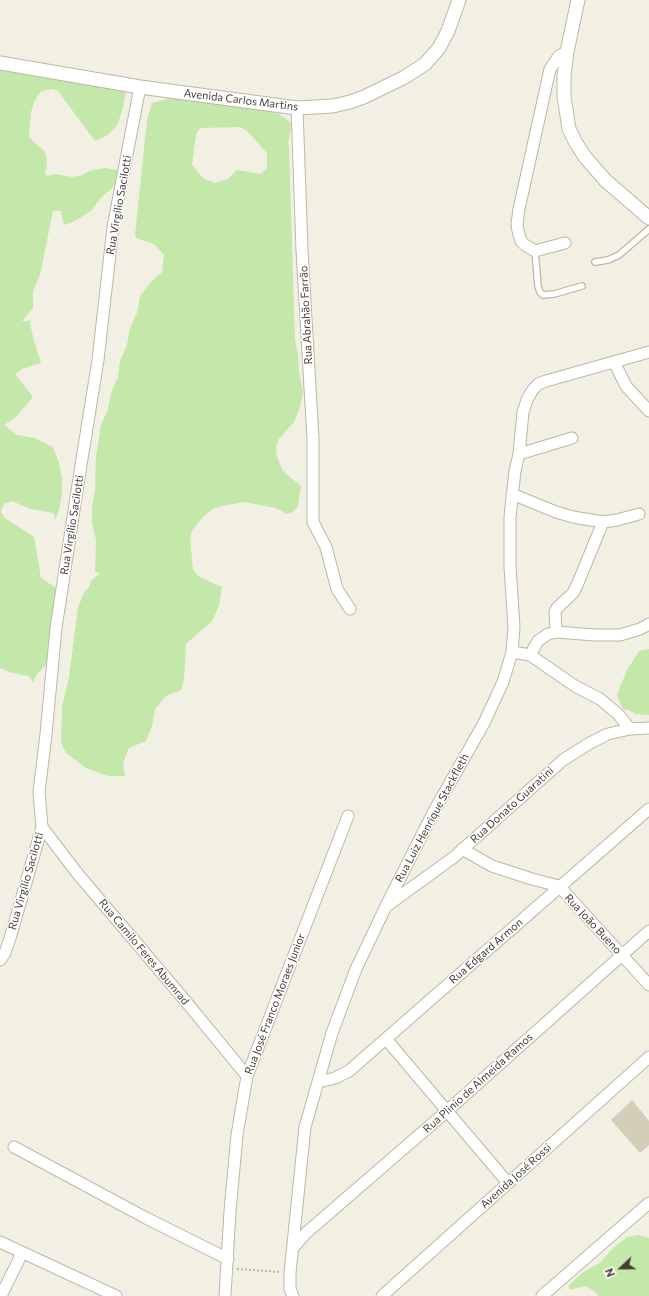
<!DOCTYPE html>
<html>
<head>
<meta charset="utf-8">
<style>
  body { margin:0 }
  #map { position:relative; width:649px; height:1296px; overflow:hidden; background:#f2efe3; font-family:Commissioner,sans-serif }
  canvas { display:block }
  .north { position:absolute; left:601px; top:1248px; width:40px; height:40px; -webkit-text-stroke:3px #fff; paint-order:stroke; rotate:248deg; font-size:11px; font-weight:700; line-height:16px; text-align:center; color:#443f33 }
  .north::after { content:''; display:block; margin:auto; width:14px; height:18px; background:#443f33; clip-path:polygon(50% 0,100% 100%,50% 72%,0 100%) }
</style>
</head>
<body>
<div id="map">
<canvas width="649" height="1296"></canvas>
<div class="north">N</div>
</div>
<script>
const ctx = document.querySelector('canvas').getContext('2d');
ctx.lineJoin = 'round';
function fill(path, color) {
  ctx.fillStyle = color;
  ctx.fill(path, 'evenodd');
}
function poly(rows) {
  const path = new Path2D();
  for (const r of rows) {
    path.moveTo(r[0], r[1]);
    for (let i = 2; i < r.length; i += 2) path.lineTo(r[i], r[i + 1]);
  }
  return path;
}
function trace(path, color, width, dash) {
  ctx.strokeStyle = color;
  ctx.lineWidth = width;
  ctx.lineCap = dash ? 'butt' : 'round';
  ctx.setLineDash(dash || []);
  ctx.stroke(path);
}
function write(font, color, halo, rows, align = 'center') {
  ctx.font = font + ' Commissioner,sans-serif';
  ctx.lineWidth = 3;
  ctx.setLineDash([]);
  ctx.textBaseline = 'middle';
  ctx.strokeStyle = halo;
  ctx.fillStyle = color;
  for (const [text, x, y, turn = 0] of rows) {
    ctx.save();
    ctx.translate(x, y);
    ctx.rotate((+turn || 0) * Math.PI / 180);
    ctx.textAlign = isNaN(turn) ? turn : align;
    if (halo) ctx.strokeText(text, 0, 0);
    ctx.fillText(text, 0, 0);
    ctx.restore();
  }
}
fill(poly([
  [0,56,5,56,24,64,126,91,123,108,117,126,106,136,95,141,58,91,53,89,41,91,35,100,31,112,29,137,45,152,47,163,45,173,47,176,55,174,72,177,83,175,89,171,105,168,122,171,113,187,101,198,91,211,75,221,64,225,61,211,53,211,40,275,33,291,33,308,22,321,26,321,31,320,30,323,34,341,41,363,22,369,15,374,33,397,16,417,4,425,17,435,34,438,53,447,59,463,62,478,62,494,59,510,55,520,54,513,31,509,12,501,4,504,1,512,5,518,34,537,41,578,59,590,49,661,37,674,33,682,29,676,12,673,0,668],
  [188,98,253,106,279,114,290,122,291,126,288,144,289,147,295,340,298,355,299,373,303,392,300,407,294,422,279,439,276,447,277,457,283,471,301,486,298,506,293,512,287,514,276,508,244,502,222,506,213,509,204,516,193,529,190,537,193,570,198,576,222,587,219,606,212,621,186,644,184,679,181,690,166,696,155,709,152,726,146,741,129,748,123,763,125,776,108,776,86,768,66,753,61,742,62,707,69,677,78,608,84,592,89,587,91,581,100,573,95,572,96,540,92,523,92,507,95,490,96,458,101,425,108,409,111,393,118,377,120,361,127,345,130,328,137,313,140,296,150,283,162,272,164,255,154,244,136,238,135,235,147,120,152,103,167,99],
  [240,127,248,132,267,153,267,168,261,174,237,170,228,179,215,183,203,178,192,165,196,135,198,130,202,128],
  [649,649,649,715,636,714,628,710,623,709,617,695,627,670,639,651],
  [639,1235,649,1238,649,1296,599,1296,593,1290,585,1286,569,1290,569,1285,582,1273,601,1262,612,1249,627,1237]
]), '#c3e8a9');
fill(poly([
  [632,1100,649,1121,649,1145,640,1153,611,1120]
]), '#d4cdb8');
const service = poly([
  [535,251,538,286,540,292,543,295,554,294,582,286],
  [595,262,608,260,619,255,649,229]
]);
const minor = poly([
  [297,108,302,250,313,439,313,522,326,547,337,589,350,609],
  [565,243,535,251,525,245,521,241,518,231,517,224,519,209,550,69,559,56,567,52],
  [614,362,626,386,649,411],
  [519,454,572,438],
  [512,494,556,512,573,517,603,522,617,520,639,514],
  [556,632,555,612,557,608,573,593,578,583,603,522],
  [512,652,530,655,575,686,600,699,618,714,630,729],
  [530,655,538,641,548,634,556,632,595,635,620,635,640,629,649,624],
  [42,827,77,873,183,998,247,1076],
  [462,849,492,866,532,879,559,886,649,985],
  [388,905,454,857,563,760,590,743,608,734,630,729,649,728],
  [0,960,5,953,11,935,42,827,39,792,46,734,56,628,81,465,98,360,113,227,140,87],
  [386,1039,508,1183],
  [318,1082,335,1078,349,1071,649,809],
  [14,1147,146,1218,228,1259],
  [0,1242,116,1296],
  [293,1248,306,1233,447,1111,649,931],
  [1,1296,22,1253],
  [225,1296,230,1211,237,1135,247,1076,348,816],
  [293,1296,290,1289,290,1273,305,1127,332,1033,356,969,386,906,434,811,484,723,503,682,512,652,514,627,510,567,510,517,515,471,519,454,523,412,527,400,532,391,538,384,546,381,649,352],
  [382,1296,649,1057],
  [542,1296,649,1203]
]);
const tertiary = poly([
  [578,0,567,52,564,75,564,96,569,129,576,143,585,157,605,180,649,218],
  [0,63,140,87,297,108,333,106,350,102,364,97,403,78,425,64,439,48,448,31,459,0]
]);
trace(service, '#bdb8a5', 8);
trace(minor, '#bdb8a5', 13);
trace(tertiary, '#bdb8a5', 15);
trace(poly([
  [237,1269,280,1272]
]), '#c0b796', 2, [2, 2]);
trace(service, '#fff', 5.5);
trace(minor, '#fff', 11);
trace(tertiary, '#fff', 13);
write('11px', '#443f33', '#fff', [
  ["Avenida Carlos Martins",241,100,7],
  ["Rua Virgílio Sacilotti",119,205,-80],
  ["Rua Abrahão Farrão",306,315,-93],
  ["Rua Virgílio Sacilotti",72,525,-81],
  ["Rua Donato Guaratini",512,805,-42],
  ["Rua Luiz Henrique Stackfleth",432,818,-62],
  ["Rua Virgílio Sacilotti",26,881,-74],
  ["Rua João Bueno",593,924,47],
  ["Rua Edgard Armon",486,951,-41],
  ["Rua Camilo Feres Abumrad",144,952,50],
  ["Rua José Franco Moraes Junior",275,1004,-69],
  ["Rua Plinio de Almeida Ramos",478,1083,-42],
  ["Avenida José Rossi",516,1176,-42]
]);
</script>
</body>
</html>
